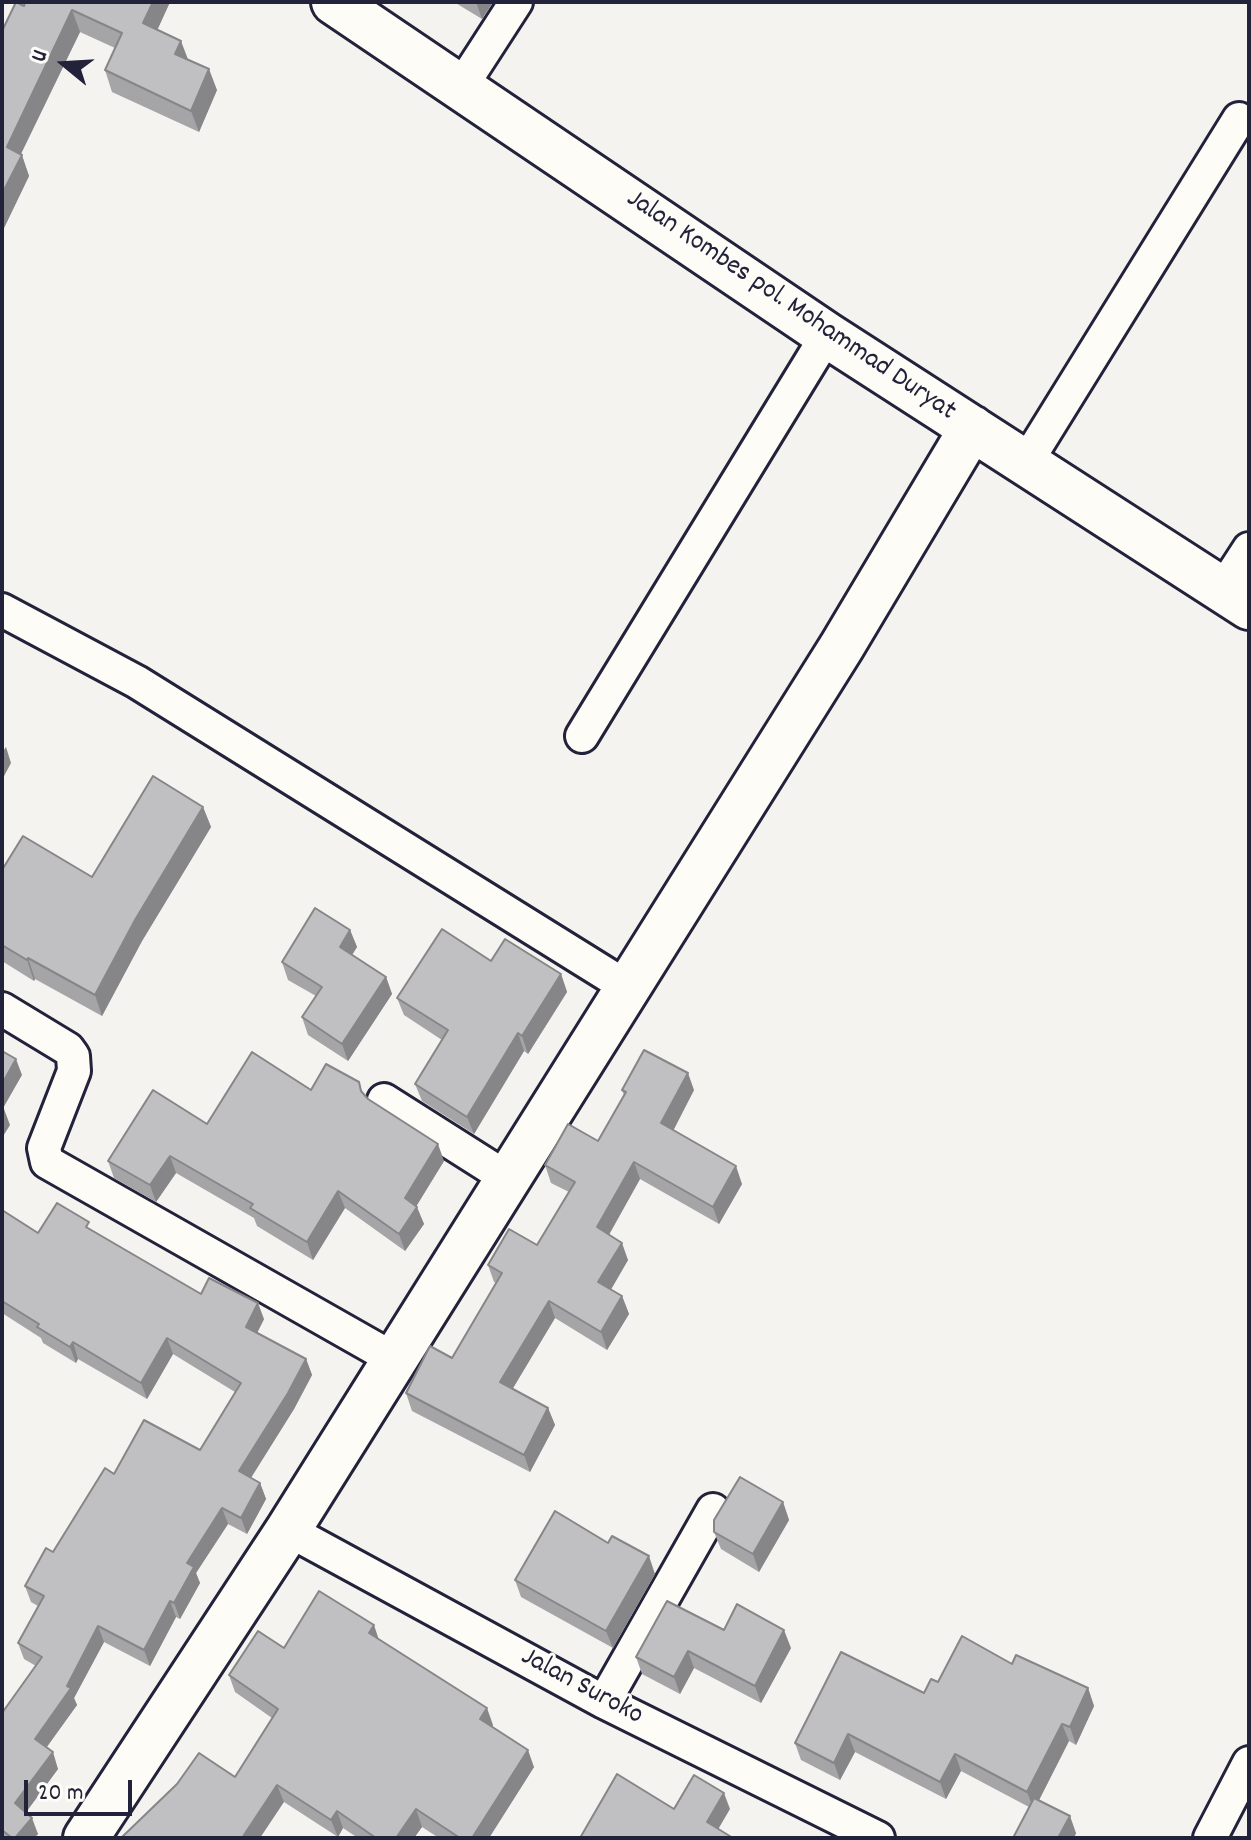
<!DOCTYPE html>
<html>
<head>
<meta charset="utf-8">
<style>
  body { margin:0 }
  #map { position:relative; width:1251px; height:1840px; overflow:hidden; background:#f4f3ef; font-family:Dekko,sans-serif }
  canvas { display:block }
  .frame { position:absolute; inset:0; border:4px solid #22223b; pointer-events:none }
  .north { position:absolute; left:24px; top:24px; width:80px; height:80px; -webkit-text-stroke:6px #fdfcf7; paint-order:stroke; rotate:288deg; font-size:22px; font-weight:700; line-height:32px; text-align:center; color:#22223b }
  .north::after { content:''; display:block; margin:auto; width:28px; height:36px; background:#22223b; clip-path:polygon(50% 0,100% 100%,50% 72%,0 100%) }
  .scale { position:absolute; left:24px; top:1780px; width:108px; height:36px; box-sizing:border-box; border:4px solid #22223b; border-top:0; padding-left:10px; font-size:24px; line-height:28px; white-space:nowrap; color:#22223b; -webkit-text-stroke:6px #fdfcf7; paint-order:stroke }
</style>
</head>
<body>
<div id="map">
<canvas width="1251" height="1840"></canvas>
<div class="frame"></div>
<div class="north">U</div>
<div class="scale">20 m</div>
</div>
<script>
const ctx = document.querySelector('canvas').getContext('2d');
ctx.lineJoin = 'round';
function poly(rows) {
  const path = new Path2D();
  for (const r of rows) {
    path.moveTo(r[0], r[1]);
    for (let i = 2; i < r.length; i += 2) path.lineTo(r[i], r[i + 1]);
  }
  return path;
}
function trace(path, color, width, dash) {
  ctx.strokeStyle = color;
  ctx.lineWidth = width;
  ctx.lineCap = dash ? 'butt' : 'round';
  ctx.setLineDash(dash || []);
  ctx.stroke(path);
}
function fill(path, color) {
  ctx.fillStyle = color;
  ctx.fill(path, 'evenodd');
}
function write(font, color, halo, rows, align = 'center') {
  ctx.font = font + ' Dekko,sans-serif';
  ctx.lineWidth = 6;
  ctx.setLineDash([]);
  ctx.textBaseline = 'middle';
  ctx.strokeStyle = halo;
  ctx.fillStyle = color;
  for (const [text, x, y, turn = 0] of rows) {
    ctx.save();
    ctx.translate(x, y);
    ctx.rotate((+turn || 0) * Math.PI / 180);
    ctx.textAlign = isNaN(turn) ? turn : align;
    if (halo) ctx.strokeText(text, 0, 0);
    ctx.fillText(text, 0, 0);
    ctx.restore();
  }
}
const street = poly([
  [461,87,516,2],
  [1027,461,1239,119],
  [1223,589,1249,549],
  [2,610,137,682,627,987],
  [582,736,827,335],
  [2,1009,68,1049,73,1056,74,1071,44,1148,47,1162,394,1359],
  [384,1100,507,1178],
  [288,1530,604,1702,878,1838],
  [604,1702,713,1510],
  [1210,1838,1249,1763]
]);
const secondary = poly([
  [334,2,827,335,1249,607],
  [86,1838,288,1530,842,646,972,428]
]);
trace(street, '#22223b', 38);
trace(secondary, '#22223b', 50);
trace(street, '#fdfcf7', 32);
trace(secondary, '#fdfcf7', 44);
fill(poly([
  [170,2,157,30,217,90,199,132,112,92,105,70,115,48,80,32,21,154,29,176,4,228,2,227,2,31,24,6],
  [454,2,493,2,482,19],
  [203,807,211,827,142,941,102,1016,35,979,34,981,2,961,2,870,92,877],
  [350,930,357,947,352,955,386,977,392,994,348,1061,308,1035,302,1017,316,996,288,980,282,962],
  [491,961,561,974,567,992,528,1054,524,1051,474,1134,422,1101,415,1084,442,1040,404,1015,397,998],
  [359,1082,363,1094,368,1099,444,1161,416,1206,424,1224,405,1251,345,1208,313,1260,257,1226,254,1218,176,1173,156,1202,114,1178,108,1161,207,1124,311,1090],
  [622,1090,694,1090,673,1130,742,1184,719,1224,640,1179,609,1235,628,1260,611,1289,622,1296,629,1314,607,1350,555,1318,512,1389,548,1408,555,1425,530,1472,412,1411,406,1393,452,1358,496,1283,494,1282,488,1265,537,1245,569,1192,551,1183,545,1165,598,1141,624,1095],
  [2,1210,38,1233,92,1231,201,1294,264,1319,257,1333,306,1359,312,1375,294,1409,251,1478,260,1483,266,1499,247,1534,228,1524,196,1573,200,1583,180,1619,176,1617,150,1666,104,1642,74,1698,77,1705,46,1748,58,1769,26,1812,38,1834,34,1838,2,1838,2,1713,36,1666,24,1659,18,1643,38,1606,31,1602,25,1586,114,1474,200,1450,235,1392,173,1354,147,1399,78,1359,76,1363,43,1343,41,1338,2,1313],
  [783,1502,789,1520,759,1572,721,1549,714,1532],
  [608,1543,655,1574,613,1648,521,1597,515,1580],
  [724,1630,791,1648,761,1703,694,1668,680,1694,642,1674,636,1657],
  [379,1639,493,1725,492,1727,534,1767,489,1838,439,1838,422,1827,414,1838,358,1838,343,1828,338,1837,284,1802,235,1777,272,1718,235,1692,229,1675,284,1648],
  [1012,1664,1088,1688,1094,1706,1076,1745,1069,1741,1039,1800,1076,1833,1074,1838,1013,1838,1029,1807,961,1771,946,1799,855,1752,840,1780,801,1760,795,1743,924,1693]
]), '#a5a4a7');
fill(poly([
  [153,2,170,2,151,44,143,23],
  [476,2,493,2,482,19],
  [72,10,80,32,14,168,7,147],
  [181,41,189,62,175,54],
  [209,69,217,90,199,132,191,111],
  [22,155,29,176,4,228,2,223,2,194],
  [6,747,11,763,2,780,2,753],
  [203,807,211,827,142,941,102,1016,95,995,135,920],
  [350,930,357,947,346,964,340,947],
  [28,958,35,979,34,981,27,960],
  [561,974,567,992,528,1054,522,1036],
  [386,977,392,994,348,1061,342,1044],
  [518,1033,524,1051,474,1134,467,1117],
  [16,1059,22,1075,2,1110,2,1084],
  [688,1073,694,1090,668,1141,661,1123],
  [4,1109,10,1125,2,1138,2,1112],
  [438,1144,444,1161,411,1215,405,1198],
  [170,1156,176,1173,156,1202,150,1185],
  [634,1162,640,1179,603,1245,597,1227],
  [736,1166,742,1184,719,1224,713,1207],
  [338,1191,345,1208,313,1260,307,1242],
  [417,1207,424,1224,405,1251,399,1234],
  [622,1243,628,1260,605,1300,598,1282],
  [622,1296,629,1314,607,1350,601,1332],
  [549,1301,555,1318,506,1400,500,1382],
  [258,1303,264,1319,252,1343,246,1327],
  [167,1338,173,1354,147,1399,141,1383],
  [73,1342,78,1359,76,1363,70,1347],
  [306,1359,312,1375,294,1409,245,1487,239,1471],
  [548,1408,555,1425,530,1472,524,1455],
  [260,1483,266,1499,247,1534,241,1518],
  [783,1502,789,1520,759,1572,753,1554],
  [222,1508,228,1524,196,1573,200,1583,180,1619,174,1603,187,1563],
  [649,1556,655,1574,613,1648,606,1631],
  [170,1601,176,1617,150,1666,144,1650],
  [374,1625,380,1643,369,1633],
  [98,1626,104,1642,74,1698,77,1705,41,1755,35,1739,67,1686],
  [784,1630,791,1648,761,1703,755,1686],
  [688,1651,694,1668,680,1694,674,1677],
  [1088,1688,1094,1706,1076,1745,1070,1727],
  [487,1708,493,1725,486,1736,480,1719],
  [1062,1724,1069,1741,1034,1810,1027,1792],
  [848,1734,855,1752,840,1780,834,1763],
  [528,1750,534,1767,489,1838,472,1838],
  [53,1752,58,1769,21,1819,15,1803],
  [955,1754,961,1771,946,1799,940,1782],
  [277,1785,284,1802,260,1838,242,1838],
  [724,1793,730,1809,713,1838,707,1822],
  [416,1809,422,1827,414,1838,396,1838],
  [337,1811,343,1828,338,1837,331,1820],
  [1070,1816,1076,1833,1074,1838,1058,1838],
  [32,1818,38,1834,34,1838,15,1838]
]), '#868688');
const building = poly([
  [16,2,24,6,25,2,153,2,143,23,181,41,175,54,209,69,191,111,105,70,122,33,72,10,7,147,22,155,2,194,2,31,16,2],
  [153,776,203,807,135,920,95,995,28,958,27,960,2,945,2,870,23,836,92,877,153,776],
  [315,908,350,930,340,947,386,977,342,1044,302,1017,322,987,282,962,315,908],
  [442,929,491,961,505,939,561,974,522,1036,518,1033,467,1117,415,1084,448,1030,397,998,442,929],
  [644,1050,688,1073,661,1123,736,1166,713,1207,634,1162,597,1227,622,1243,598,1282,622,1296,601,1332,549,1301,500,1382,548,1408,524,1455,406,1393,430,1346,452,1358,502,1273,488,1265,509,1229,537,1245,575,1182,545,1165,568,1124,598,1141,626,1092,622,1090,644,1050],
  [2,1051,16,1059,2,1084,2,1051],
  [252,1052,311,1090,326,1064,359,1082,361,1091,368,1099,438,1144,405,1198,417,1207,399,1234,338,1191,307,1242,250,1208,253,1204,170,1156,150,1185,108,1161,153,1090,207,1124,252,1052],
  [57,1203,89,1222,86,1227,201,1294,209,1278,258,1303,246,1327,306,1359,288,1393,239,1471,260,1483,241,1518,222,1508,187,1563,194,1567,174,1603,170,1601,144,1650,98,1626,67,1686,71,1688,35,1739,53,1752,15,1803,32,1818,15,1838,12,1838,2,1830,2,1713,42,1657,18,1643,44,1596,25,1586,46,1548,53,1552,105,1468,114,1474,144,1420,200,1450,241,1383,167,1338,141,1383,73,1342,70,1347,37,1327,39,1324,2,1301,2,1210,38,1233,57,1203],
  [740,1477,783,1502,753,1554,714,1532,714,1520,740,1477],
  [555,1511,608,1543,612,1536,649,1556,606,1631,515,1580,555,1511],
  [319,1591,374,1625,369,1633,487,1708,480,1719,528,1750,472,1838,460,1838,416,1809,396,1838,376,1838,337,1811,331,1820,277,1785,242,1838,121,1838,177,1784,199,1753,235,1777,278,1709,229,1675,258,1631,284,1648,319,1591],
  [667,1601,724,1630,737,1604,784,1630,755,1686,688,1651,674,1677,636,1657,667,1601],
  [962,1636,1012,1664,1016,1655,1088,1688,1070,1727,1062,1724,1027,1792,955,1754,940,1782,848,1734,834,1763,795,1743,841,1652,924,1693,931,1679,938,1682,962,1636],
  [617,1774,674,1809,694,1775,724,1793,707,1822,733,1838,580,1838,617,1774],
  [1034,1798,1070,1816,1058,1838,1013,1838,1034,1798]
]);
fill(building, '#c0bfc2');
trace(building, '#868688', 2);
write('28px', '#22223b', '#fdfcf7', [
  ["Jalan Kombes pol. Mohammad Duryat",790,307,34],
  ["Jalan Suroko",581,1688,28]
]);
</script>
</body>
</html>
